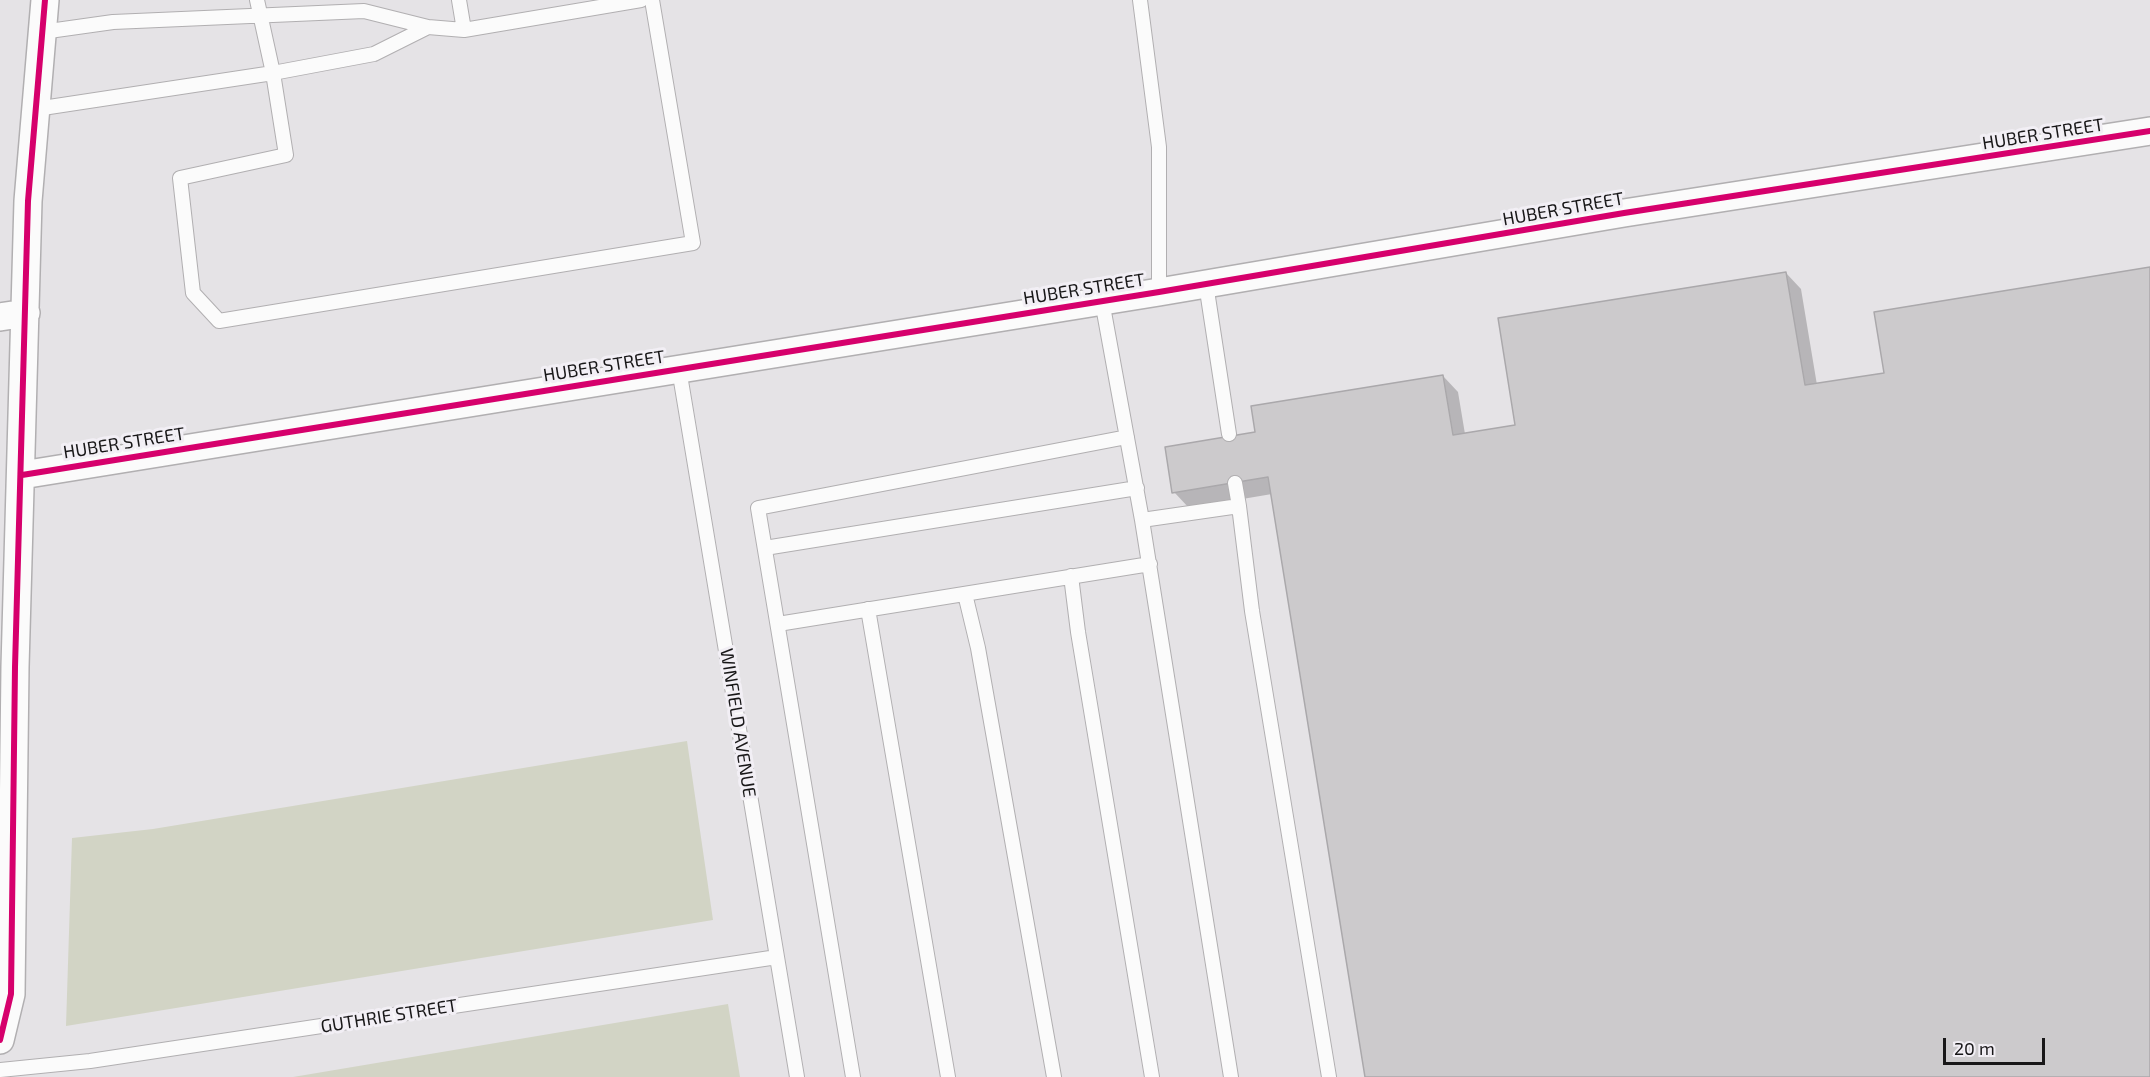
<!DOCTYPE html>
<html>
<head>
<meta charset="utf-8">
<style>
  body { margin:0 }
  #map { position:relative; width:2150px; height:1077px; overflow:hidden; background:#e5e3e6; font-family:"Exo 2",sans-serif }
  canvas { display:block }
  .scale { position:absolute; left:1943px; top:1038px; width:102px; height:27px; box-sizing:border-box; border:3px solid #181718; border-top:0; padding-left:8px; font-size:18px; line-height:21px; white-space:nowrap; color:#181718; -webkit-text-stroke:4px #f2eff5; paint-order:stroke }
</style>
</head>
<body>
<div id="map">
<canvas width="2150" height="1077"></canvas>
<div class="scale">20 m</div>
</div>
<script>
const ctx = document.querySelector('canvas').getContext('2d');
ctx.lineJoin = 'round';
function fill(path, color) {
  ctx.fillStyle = color;
  ctx.fill(path, 'evenodd');
}
function poly(rows) {
  const path = new Path2D();
  for (const r of rows) {
    path.moveTo(r[0], r[1]);
    for (let i = 2; i < r.length; i += 2) path.lineTo(r[i], r[i + 1]);
  }
  return path;
}
function trace(path, color, width, dash) {
  ctx.strokeStyle = color;
  ctx.lineWidth = width;
  ctx.lineCap = dash ? 'butt' : 'round';
  ctx.setLineDash(dash || []);
  ctx.stroke(path);
}
function write(font, color, halo, rows, align = 'center') {
  ctx.font = font + ' "Exo 2",sans-serif';
  ctx.lineWidth = 6;
  ctx.setLineDash([]);
  ctx.textBaseline = 'middle';
  ctx.strokeStyle = halo;
  ctx.fillStyle = color;
  for (const [text, x, y, turn = 0] of rows) {
    ctx.save();
    ctx.translate(x, y);
    ctx.rotate((+turn || 0) * Math.PI / 180);
    ctx.textAlign = isNaN(turn) ? turn : align;
    if (halo) ctx.strokeText(text, 0, 0);
    ctx.fillText(text, 0, 0);
    ctx.restore();
  }
}
fill(poly([
  [687,741,713,920,66,1026,72,838,153,829],
  [728,1004,740,1077,293,1077]
]), '#d2d4c5');
fill(poly([
  [2150,269,2150,1077,1367,1077,1272,494,1189,508,1174,492,1257,434,1443,376,1458,392,1465,434,1517,426,1786,273,1801,289,1817,385,1885,374]
]), '#0003');
const building = poly([
  [2150,267,2150,1077,1365,1077,1268,477,1172,493,1165,447,1255,432,1251,406,1443,375,1453,435,1515,425,1498,318,1786,272,1805,385,1884,373,1874,312,2150,267]
]);
fill(building, '#cccacc');
trace(building, '#aaa8ab', 1.5);
const service = poly([
  [257,0,273,73,286,155,180,178,193,293,219,321,693,243,652,0],
  [459,0,464,30],
  [1140,0,1159,147,1159,292],
  [42,32,113,22,364,11,428,27,464,30,641,0],
  [36,109,273,73,374,54,428,27],
  [1206,284,1229,434],
  [1102,301,1142,520,1239,506,1252,611,1329,1077],
  [679,369,797,1077],
  [1235,483,1239,506],
  [1142,520,1231,1077],
  [765,548,1137,488],
  [1071,576,1078,632,1152,1077],
  [965,594,978,648,1054,1077],
  [868,609,948,1077],
  [778,624,1150,564],
  [0,1070,90,1061,777,957],
  [853,1077,758,508,1127,437]
]);
const minor = poly([
  [0,317,26,313],
  [22,475,1159,292,1624,213,2150,131],
  [0,1040,11,994,15,667,28,201,45,0]
]);
trace(service, '#b1afb1', 16);
trace(minor, '#b1afb1', 30);
trace(service, '#fbfbfb', 14);
trace(minor, '#fbfbfb', 27);
trace(poly([
  [22,475,1159,292,1624,213,2150,131],
  [0,1040,11,994,15,667,28,201,45,0]
]), '#d6006c', 6);
write('18px', '#181718', '#f2eff5', [
  ["HUBER STREET",2043,134,-9],
  ["HUBER STREET",1563,209,-10],
  ["HUBER STREET",1084,289,-9],
  ["HUBER STREET",604,366,-9],
  ["HUBER STREET",124,443,-9],
  ["WINFIELD AVENUE",738,723,81],
  ["GUTHRIE STREET",389,1016,-9]
]);
</script>
</body>
</html>
